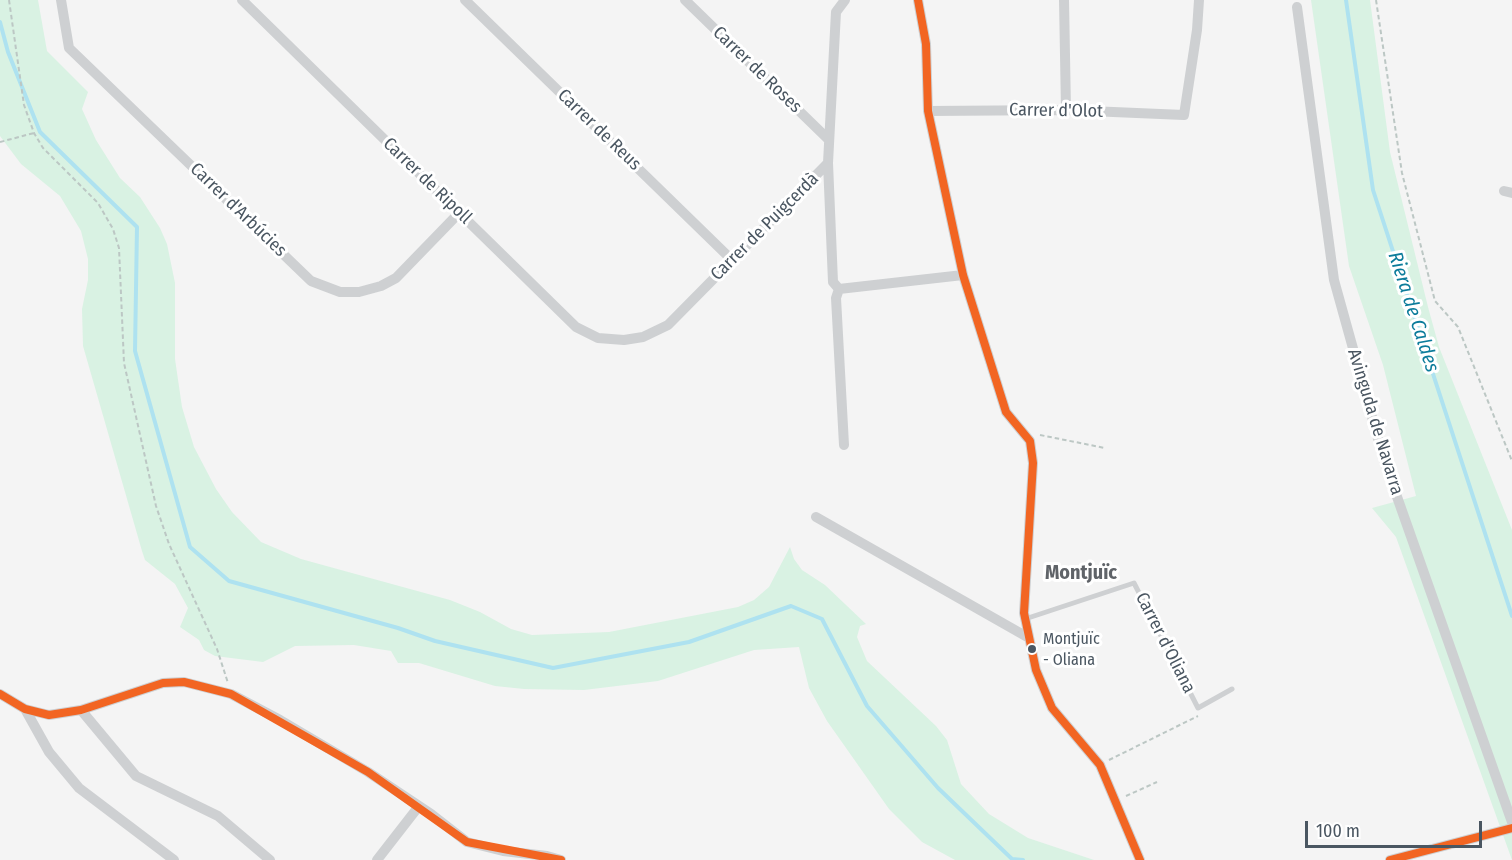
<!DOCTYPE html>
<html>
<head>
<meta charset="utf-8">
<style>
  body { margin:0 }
  #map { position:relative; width:1512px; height:860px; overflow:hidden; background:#f4f4f4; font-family:"Fira Sans Condensed",sans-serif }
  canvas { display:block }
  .scale { position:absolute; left:1305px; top:821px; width:177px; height:27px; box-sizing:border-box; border:3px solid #4a5661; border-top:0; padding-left:8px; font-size:18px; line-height:21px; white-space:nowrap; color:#4a5661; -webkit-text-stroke:4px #fff; paint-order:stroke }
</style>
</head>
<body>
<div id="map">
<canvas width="1512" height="860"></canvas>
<div class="scale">100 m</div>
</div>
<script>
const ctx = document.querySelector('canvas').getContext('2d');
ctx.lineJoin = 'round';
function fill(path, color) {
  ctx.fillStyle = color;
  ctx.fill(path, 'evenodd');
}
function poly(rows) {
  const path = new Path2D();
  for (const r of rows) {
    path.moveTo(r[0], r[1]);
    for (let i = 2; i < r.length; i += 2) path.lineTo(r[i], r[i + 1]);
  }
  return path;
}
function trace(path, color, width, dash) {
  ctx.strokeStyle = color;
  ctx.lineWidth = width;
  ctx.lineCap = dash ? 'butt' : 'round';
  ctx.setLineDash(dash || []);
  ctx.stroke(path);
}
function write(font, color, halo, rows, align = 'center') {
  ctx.font = font + ' "Fira Sans Condensed",sans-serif';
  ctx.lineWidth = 6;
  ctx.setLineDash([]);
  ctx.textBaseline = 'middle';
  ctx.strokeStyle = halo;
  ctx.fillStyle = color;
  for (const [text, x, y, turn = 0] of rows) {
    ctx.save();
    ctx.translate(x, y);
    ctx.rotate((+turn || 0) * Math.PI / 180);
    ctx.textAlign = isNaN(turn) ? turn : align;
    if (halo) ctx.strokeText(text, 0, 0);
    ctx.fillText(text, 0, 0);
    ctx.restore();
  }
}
fill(poly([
  [0,0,38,0,47,51,88,92,82,109,96,140,120,178,140,197,160,228,167,244,175,283,175,359,182,407,194,447,216,489,232,512,261,542,301,559,450,600,480,612,511,629,532,635,609,632,738,607,754,600,769,587,790,547,794,559,802,570,825,585,866,624,860,626,857,637,867,661,936,726,947,740,961,784,989,814,1028,838,1094,860,955,860,922,842,889,809,827,721,809,688,799,647,754,650,658,681,584,690,524,689,495,686,419,663,398,663,391,651,354,645,295,646,263,662,215,656,204,650,199,640,180,627,188,608,175,584,145,560,142,551,83,346,82,309,88,280,88,259,81,231,60,196,21,164,0,136],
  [1311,0,1370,0,1390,152,1428,307,1439,347,1512,530,1512,860,1396,537,1372,508,1416,496,1383,365,1349,266]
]), '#d9f2e3');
trace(poly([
  [1346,0,1373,190,1512,616],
  [0,22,8,52,40,132,137,227,135,351,190,547,229,581,398,628,435,641,553,668,689,642,791,606,822,619,867,706,938,788,1012,859,1023,860]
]), '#aee2f0', 4);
trace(poly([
  [9,0,24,105,34,133,43,148,98,203,113,229,119,248,124,363,156,506,169,544,217,649,228,683],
  [1376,0,1402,173,1435,301,1458,327,1512,461],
  [0,142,34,133],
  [1040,435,1105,448],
  [1109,760,1198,716],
  [1126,796,1157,782]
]), '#bcc7c4', 2, [4.5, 3]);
trace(poly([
  [1025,619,1134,583,1198,708,1232,689]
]), '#ced0d2', 5);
trace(poly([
  [61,0,69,48,311,281,340,292,359,292,381,286,396,278,459,213],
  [242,0,576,327,598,338,624,340,643,337,668,325,828,163,836,12,845,0],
  [465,0,732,260],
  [685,0,829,140],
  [918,0,926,44,928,111,963,275,1006,412,1030,441,1033,463,1024,613,1036,670,1052,708,1100,765,1140,860],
  [1064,0,1066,110],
  [1297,7,1334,280,1384,460,1512,822],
  [928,111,1066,110,1184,115,1197,30,1199,0],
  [828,163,833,282,839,289,963,275],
  [1504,191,1512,193],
  [839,289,836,298,844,445],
  [816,517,1029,638],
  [0,694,25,709,49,715,81,710,163,683,184,682,231,694,280,720,368,772,431,814,467,842,503,851,547,856,561,860],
  [25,709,49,752,79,788,174,860],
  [81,710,136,776,218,816,270,860],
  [377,860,419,806],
  [1390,860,1512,828]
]), '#ced0d2', 10);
trace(poly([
  [918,0,926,44,928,111,963,275,1006,412,1030,441,1033,463,1024,613,1036,670,1052,708,1100,765,1140,860],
  [0,694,25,709,49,715,81,710,163,683,184,682,231,694,368,772,467,842,561,860],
  [1390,860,1512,828]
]), '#f26522', 8);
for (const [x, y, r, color] of [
  [1032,649,5,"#4a5661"]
]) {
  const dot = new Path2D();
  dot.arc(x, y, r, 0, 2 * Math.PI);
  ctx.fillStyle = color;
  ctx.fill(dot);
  trace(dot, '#fff', 2);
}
write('16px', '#4a5661', '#fff', [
  ["Montjuïc",1043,640],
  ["- Oliana",1043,661]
], 'left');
write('18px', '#4a5661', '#fff', [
  ["Carrer de Roses",757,70,44],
  ["Carrer d'Olot",1056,111,1],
  ["Carrer de Reus",599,130,44],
  ["Carrer de Ripoll",427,181,44],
  ["Carrer d'Arbúcies",238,210,44],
  ["Carrer de Puigcerdà",765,227,-45],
  ["Avinguda de Navarra",1375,422,73],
  ["Carrer d'Oliana",1165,643,63]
]);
write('italic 20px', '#0c7c9b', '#fff', [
  ["Riera de Caldes",1413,312,72]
]);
write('bold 20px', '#5f6368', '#fff', [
  ["Montjuïc",1081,573]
]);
</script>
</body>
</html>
